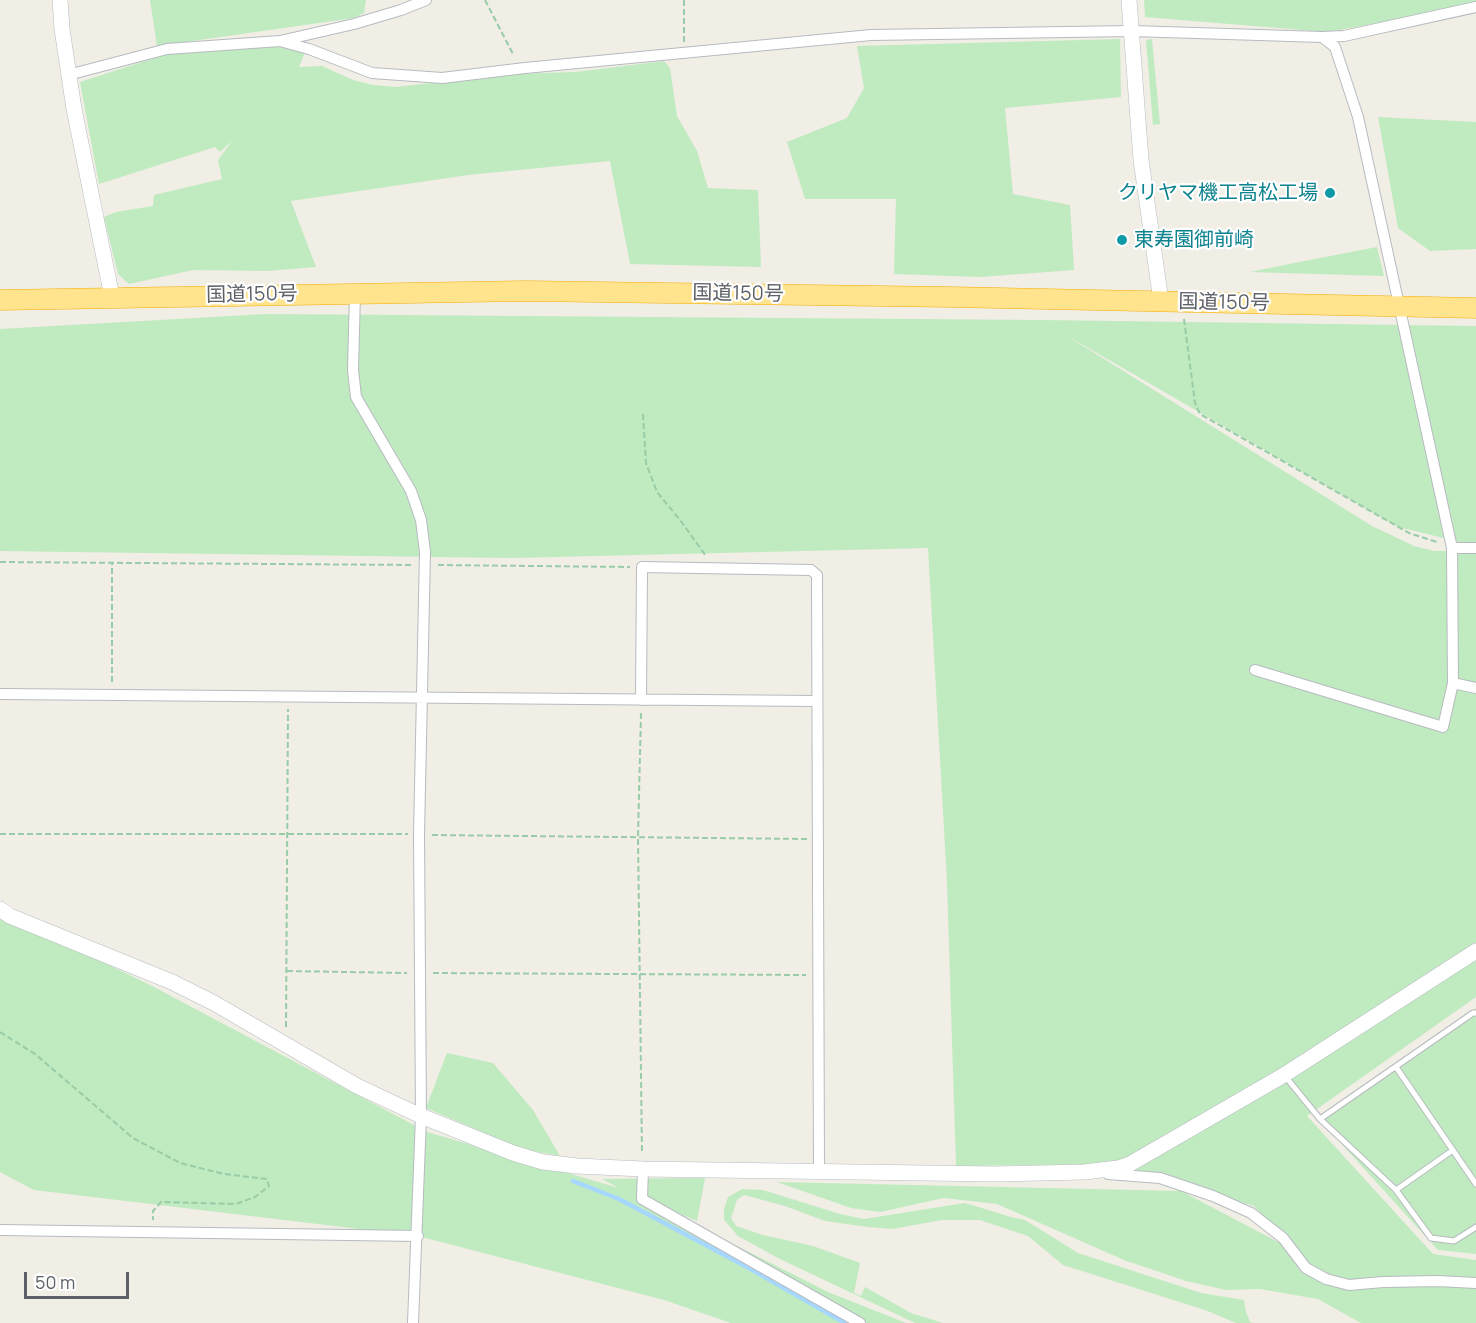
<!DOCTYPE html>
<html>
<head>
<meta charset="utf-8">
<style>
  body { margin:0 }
  #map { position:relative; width:1476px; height:1323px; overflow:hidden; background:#f0eee5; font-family:Manrope,sans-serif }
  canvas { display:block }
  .scale { position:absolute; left:24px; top:1272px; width:105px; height:27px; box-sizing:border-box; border:3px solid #5d6167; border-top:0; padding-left:8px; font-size:18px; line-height:21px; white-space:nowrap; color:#5d6167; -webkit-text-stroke:4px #fff; paint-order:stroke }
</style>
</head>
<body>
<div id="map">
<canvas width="1476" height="1323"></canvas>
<div class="scale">50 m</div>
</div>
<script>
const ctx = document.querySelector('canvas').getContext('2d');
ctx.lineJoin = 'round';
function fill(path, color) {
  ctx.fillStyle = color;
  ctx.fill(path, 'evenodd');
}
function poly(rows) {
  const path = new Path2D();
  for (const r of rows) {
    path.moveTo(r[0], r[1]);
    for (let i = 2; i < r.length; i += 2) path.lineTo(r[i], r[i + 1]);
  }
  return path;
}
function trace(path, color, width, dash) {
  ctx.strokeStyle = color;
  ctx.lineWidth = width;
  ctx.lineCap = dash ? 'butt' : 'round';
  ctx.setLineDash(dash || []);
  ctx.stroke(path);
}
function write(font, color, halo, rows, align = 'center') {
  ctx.font = font + ' Manrope,"Noto Sans JP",sans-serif';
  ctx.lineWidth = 4.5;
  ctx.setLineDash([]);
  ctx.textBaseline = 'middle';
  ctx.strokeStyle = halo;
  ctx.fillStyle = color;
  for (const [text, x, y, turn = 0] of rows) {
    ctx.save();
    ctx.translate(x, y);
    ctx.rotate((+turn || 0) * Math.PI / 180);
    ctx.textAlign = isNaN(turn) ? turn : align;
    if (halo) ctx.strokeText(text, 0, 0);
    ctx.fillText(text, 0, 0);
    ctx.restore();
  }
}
fill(poly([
  [150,0,366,0,364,13,354,18,157,46],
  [1144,0,1476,0,1476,6,1327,32,1145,17],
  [1120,39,1121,97,1005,108,1013,194,1070,205,1074,270,980,277,894,274,896,199,805,199,787,142,847,118,864,88,857,46],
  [1152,39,1160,124,1153,125,1146,40],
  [266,44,306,50,299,67,322,66,353,80,373,85,396,87,510,74,576,72,664,61,670,68,677,116,697,151,708,188,758,190,761,267,630,264,610,161,468,175,291,201,316,267,267,271,193,270,129,284,118,274,104,217,116,212,153,206,154,195,222,179,218,160,232,141,220,152,215,147,99,184,80,82,176,51],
  [1378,117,1476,122,1476,249,1430,251,1398,228],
  [1377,247,1384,276,1250,272,1289,264],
  [266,314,1041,320,1476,326,1476,543,1464,543,1398,527,1064,334,1372,526,1414,546,1434,551,1476,551,1476,997,1307,1116,1433,1254,1476,1260,1476,1323,1361,1323,1318,1299,1260,1289,1226,1290,1186,1281,1124,1260,997,1204,944,1198,880,1212,851,1208,777,1182,1181,1191,1282,1244,1301,1272,1336,1282,1302,1263,1254,1206,1117,1164,956,1166,947,882,928,548,512,558,0,551,0,329],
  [0,912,152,986,427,1132,619,1188,602,1179,705,1178,697,1221,640,1197,828,1292,906,1323,731,1323,664,1300,418,1236,34,1190,0,1172],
  [1476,1008,1476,1254,1438,1250,1318,1118],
  [447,1053,493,1063,533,1110,560,1156,522,1149,426,1108],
  [742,1189,763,1190,840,1214,864,1219,965,1203,1011,1217,1025,1220,1078,1253,1201,1293,1244,1300,1246,1312,1250,1322,1253,1323,1236,1323,1205,1310,1063,1265,1028,1236,980,1220,942,1220,892,1229,868,1227,825,1221,785,1206,744,1195,737,1200,731,1218,736,1226,763,1235,813,1246,860,1263,854,1293,861,1296,865,1287,911,1313,943,1323,915,1323,780,1259,738,1236,724,1220,724,1209,728,1197]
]), '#c0eac0');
trace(poly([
  [573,1181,619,1199,749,1268,845,1323]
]), '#a6d7ff', 4.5);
const lane = poly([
  [1396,1067,1476,1184],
  [1285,1076,1320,1119,1396,1190,1453,1150],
  [1320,1119,1473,1013,1476,1013],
  [1396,1190,1431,1238,1454,1241,1476,1227]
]);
const street = poly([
  [1322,37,1344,36,1476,7],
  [280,41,309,49,372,73,442,78,525,68,871,35,1132,31,1322,37,1335,47,1358,117,1452,548,1453,683,1443,727,1255,670],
  [68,75,167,49,280,41,354,24,401,10,426,0],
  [355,293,353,370,356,397,411,491,421,520,425,552,419,834,421,1116,413,1323],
  [1452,548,1476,548],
  [1453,683,1476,688],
  [0,694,816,701],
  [641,700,642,567,811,570,817,575,819,1171],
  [643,1169,642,1199,860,1323],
  [1108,1174,1160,1178,1213,1196,1251,1213,1283,1238,1306,1268,1326,1279,1349,1285,1383,1282,1438,1281,1476,1283],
  [0,1230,418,1236]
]);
const secondary = poly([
  [60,0,62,29,74,109,112,297],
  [1129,0,1141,160,1161,301],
  [0,909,10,916,172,982,214,1003,357,1086,421,1116,513,1153,543,1162,577,1166,643,1169,996,1174,1084,1172,1118,1168,1130,1164,1284,1075,1476,951]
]);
const highway = poly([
  [0,300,525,291,950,297,1476,308]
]);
trace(lane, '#b7bbc0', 7);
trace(street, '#b7bbc0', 12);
trace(secondary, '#b8bcc2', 16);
trace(highway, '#f5ac00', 21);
trace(poly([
  [485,0,514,56],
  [684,0,684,42],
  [1184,319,1195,403,1200,414,1409,533,1437,542],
  [643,414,646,463,657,492,680,520,706,556],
  [0,562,414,565],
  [438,565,630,567],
  [112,682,112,562],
  [641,713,638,837,642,1154],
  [0,834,408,834],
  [432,835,807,839],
  [287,971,407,973],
  [433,973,806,975],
  [286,1027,288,709],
  [0,1032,35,1054,133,1138,180,1163,224,1174,267,1179,269,1186,255,1197,236,1204,161,1202,153,1211,153,1220]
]), '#98cca8', 2, [6, 3]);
trace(lane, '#fff', 5);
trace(street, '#fff', 10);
trace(secondary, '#fff', 15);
trace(highway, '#ffe48d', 20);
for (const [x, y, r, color] of [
  [1330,193,6,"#0f9aa8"],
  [1122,240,6,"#0f9aa8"]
]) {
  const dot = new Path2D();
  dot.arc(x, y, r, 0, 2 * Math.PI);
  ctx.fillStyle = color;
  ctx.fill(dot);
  trace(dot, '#fff', 2);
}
write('20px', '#0d838f', '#fff', [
  ["クリヤマ機工高松工場",1318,193],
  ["東寿園御前崎",1134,240,"left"]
], 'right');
write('20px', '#5d6167', '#fff', [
  ["国道150号",738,294,1],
  ["国道150号",252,295,-1],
  ["国道150号",1224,303,1]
]);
</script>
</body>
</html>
